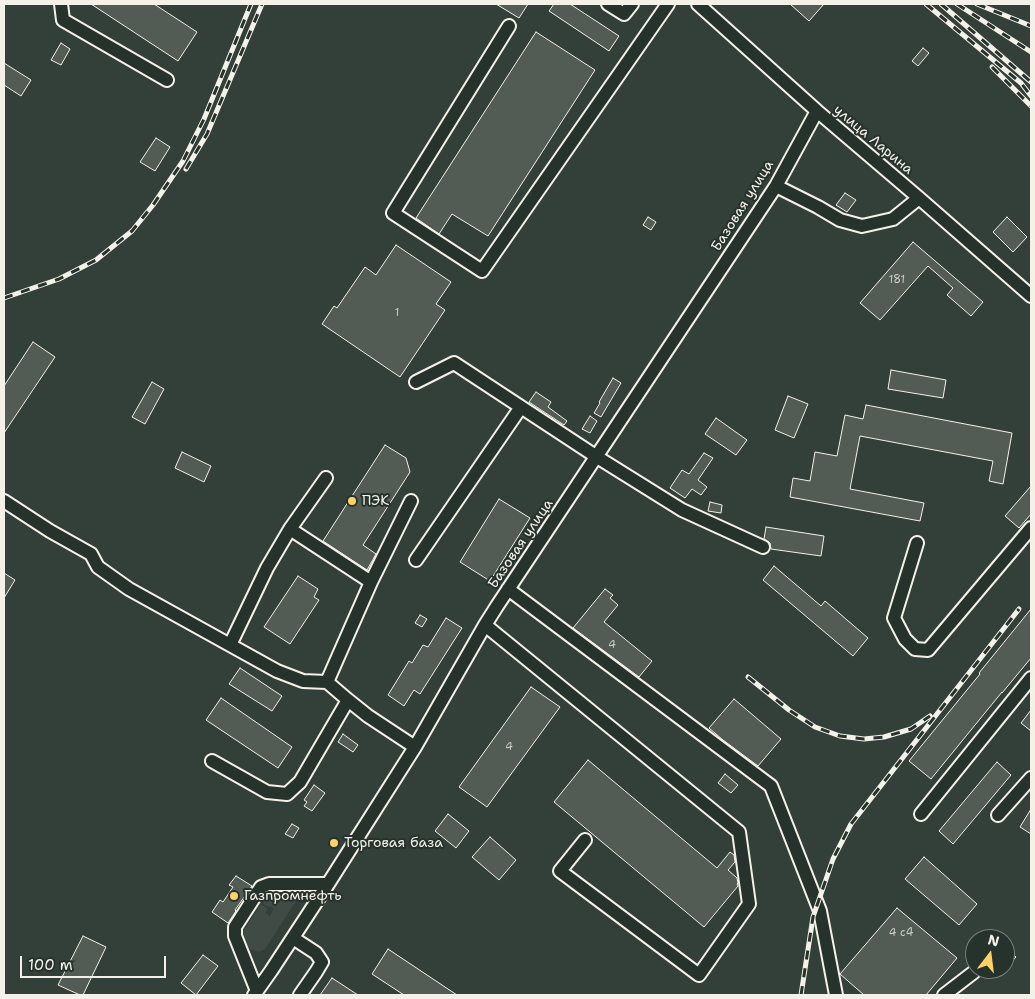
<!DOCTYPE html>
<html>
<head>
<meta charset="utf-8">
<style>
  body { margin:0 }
  #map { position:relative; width:1035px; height:999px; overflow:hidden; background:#26332d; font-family:"Shantell Sans",sans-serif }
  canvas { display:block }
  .frame { position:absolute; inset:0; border:5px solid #f4f1e8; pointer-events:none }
  .north { position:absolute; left:965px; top:929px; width:50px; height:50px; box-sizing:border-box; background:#26332d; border:1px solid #787f78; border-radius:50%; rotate:15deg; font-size:14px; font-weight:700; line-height:20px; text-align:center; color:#f4f1e8 }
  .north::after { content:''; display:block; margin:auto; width:18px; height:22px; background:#ffd166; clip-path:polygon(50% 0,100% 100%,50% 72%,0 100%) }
  .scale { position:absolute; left:20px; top:956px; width:146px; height:22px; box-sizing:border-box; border:2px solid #f4f1e8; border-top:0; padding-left:6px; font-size:15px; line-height:18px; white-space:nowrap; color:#f4f1e8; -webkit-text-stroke:4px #26332d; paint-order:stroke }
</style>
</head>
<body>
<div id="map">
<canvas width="1035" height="999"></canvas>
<div class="frame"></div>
<div class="north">N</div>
<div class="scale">100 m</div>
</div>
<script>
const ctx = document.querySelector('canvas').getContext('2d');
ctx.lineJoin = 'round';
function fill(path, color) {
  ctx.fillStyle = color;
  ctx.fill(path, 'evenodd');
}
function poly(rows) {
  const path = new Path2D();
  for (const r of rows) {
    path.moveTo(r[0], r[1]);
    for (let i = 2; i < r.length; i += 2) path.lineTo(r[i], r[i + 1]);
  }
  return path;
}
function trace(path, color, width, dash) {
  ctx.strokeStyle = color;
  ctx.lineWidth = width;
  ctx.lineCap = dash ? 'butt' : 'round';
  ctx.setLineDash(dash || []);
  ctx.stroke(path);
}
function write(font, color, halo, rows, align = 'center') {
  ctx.font = font + ' "Shantell Sans",sans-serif';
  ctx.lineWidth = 4;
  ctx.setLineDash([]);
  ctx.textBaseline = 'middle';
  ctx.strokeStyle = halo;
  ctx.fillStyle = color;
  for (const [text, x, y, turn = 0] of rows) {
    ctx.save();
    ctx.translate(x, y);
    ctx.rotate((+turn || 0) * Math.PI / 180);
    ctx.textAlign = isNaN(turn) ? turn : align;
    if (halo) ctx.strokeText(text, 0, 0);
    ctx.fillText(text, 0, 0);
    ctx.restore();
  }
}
fill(poly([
  [4,4,1031,4,1031,995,4,995],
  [975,939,1005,939,1005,969,975,969]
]), '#333f39');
fill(poly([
  [297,888,301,890,300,895,265,949,259,952,250,949,245,944,243,938,244,930,261,904,268,909,265,913,270,916,274,909,270,906,268,907,262,903,267,896,277,890]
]), '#414b45');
const building = poly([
  [91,4,154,4,197,32,178,61,91,4],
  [496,4,528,4,519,18,496,4],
  [554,4,570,4,619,36,609,51,549,11,554,4],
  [790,4,824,4,809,21,790,4],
  [536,32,595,70,488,236,452,214,439,234,416,218,536,32],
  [61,43,70,49,61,65,51,60,61,43],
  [923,48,929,53,918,66,912,61,923,48],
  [4,63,31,80,21,96,4,85,4,63],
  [156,138,170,147,155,171,140,162,156,138],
  [845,193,856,200,847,212,836,205,845,193],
  [648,217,656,222,651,230,643,225,648,217],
  [1007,217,1027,237,1013,252,993,232,1007,217],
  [913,242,983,302,971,316,947,295,953,288,928,266,880,320,860,303,913,242],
  [396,245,451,282,436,304,445,310,400,377,322,324,334,306,337,308,365,267,376,275,396,245],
  [33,342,55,357,4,433,4,386,33,342],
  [891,370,946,380,943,398,888,389,891,370],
  [613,378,621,383,601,417,594,413,600,403,599,402,613,378],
  [152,382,164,389,145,424,132,417,152,382],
  [536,392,551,402,548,407,567,421,564,425,529,402,536,392],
  [788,396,808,404,794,438,775,430,788,396],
  [866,405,1012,433,1003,484,989,481,993,461,860,436,850,489,924,503,920,521,790,497,793,478,810,481,815,452,837,456,845,415,863,419,866,405],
  [590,416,597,421,590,433,582,429,590,416],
  [716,418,747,440,736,455,705,434,716,418],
  [385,445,406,458,410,472,363,545,376,554,367,570,323,541,385,445],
  [182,452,211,466,204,482,175,468,182,452],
  [704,453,713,458,698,480,707,487,701,495,692,489,685,498,670,488,682,470,689,474,704,453],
  [1031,486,1031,514,1019,528,1005,516,1031,486],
  [499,499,530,518,490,581,460,562,499,499],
  [710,502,722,505,721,513,708,511,710,502],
  [766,527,824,536,821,556,771,549,770,543,764,539,766,527],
  [774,566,821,606,825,601,868,638,853,656,763,580,774,566],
  [4,573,15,580,4,598,4,573],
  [298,576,318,589,314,597,319,600,290,644,264,627,298,576],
  [605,589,613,595,610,598,618,605,604,622,652,661,639,677,573,628,605,589],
  [1031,609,1031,658,1002,693,1002,692,931,779,909,761,980,674,979,673,1031,609],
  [420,615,427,619,422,627,415,623,420,615],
  [446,618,462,628,420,694,414,690,404,706,388,695,409,661,412,663,423,645,428,647,446,618],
  [240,668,282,696,272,711,229,684,240,668],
  [531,687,560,707,487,807,459,787,531,687],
  [221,698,292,747,278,768,206,720,221,698],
  [734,699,781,739,758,766,723,740,709,728,734,699],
  [1031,710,1031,731,1021,723,1031,710],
  [343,734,358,745,353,752,338,742,343,734],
  [588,760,717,868,730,852,734,855,735,862,728,870,737,878,738,883,737,884,738,886,704,927,554,802,588,760],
  [997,762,1011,775,953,844,939,831,997,762],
  [725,774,738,785,731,793,718,783,725,774],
  [314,785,325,793,312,811,304,806,307,802,304,800,314,785],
  [1031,809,1031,834,1020,827,1031,809],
  [448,814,469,831,456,848,435,831,448,814],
  [292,824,299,828,293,838,285,834,292,824],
  [490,837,516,860,499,880,472,857,490,837],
  [924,857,977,904,959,925,905,879,924,857],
  [236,876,252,886,235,910,236,911,228,923,212,912,220,900,223,902,233,887,229,885,236,876],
  [897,908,957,958,926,995,864,995,840,974,897,908],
  [83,936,106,947,83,995,80,995,58,985,83,936],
  [1005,947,1016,957,1005,969,1005,947],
  [388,949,457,995,404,995,372,974,388,949],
  [203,955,218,966,196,995,181,983,203,955],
  [332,978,358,995,320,995,332,978]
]);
fill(building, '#525c55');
trace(building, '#f4f1e8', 1);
const minor = poly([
  [61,4,63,20,167,80],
  [608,4,624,14,632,4],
  [698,4,817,111,919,198,1031,296],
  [509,26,393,213,482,271,668,4],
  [776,186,818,207,840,220,862,226,893,219,919,198],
  [416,382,454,363,597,457,682,510,763,547],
  [4,501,50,531,91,554,98,567,129,589,277,671,303,681,327,682,348,700,368,716,415,747],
  [290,529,371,582],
  [917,543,894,618,905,639,915,649,928,650,1031,528],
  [416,560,521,407],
  [508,589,771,786,820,911,836,995],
  [485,625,739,832,749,904,699,975,560,871,585,840],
  [230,645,267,568,290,529,326,478],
  [327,682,371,582,411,501],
  [212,761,267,792,287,794,300,782,348,700],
  [921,814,1031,678],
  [998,815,1031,778],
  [293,938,316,953,322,962,316,972,300,995],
  [257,991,235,936,235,927,261,887,269,884,328,884],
  [254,995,271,971,328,884,415,747,485,625,497,606,776,186,817,111],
  [944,995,974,972]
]);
trace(minor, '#f4f1e8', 16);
trace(minor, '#26332d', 12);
const rail = poly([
  [926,4,1021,83,1031,96],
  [941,4,1031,82],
  [957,4,1031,52],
  [977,4,1031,26],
  [992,67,1031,106],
  [186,169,207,134,262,4],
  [4,298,59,279,96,260,132,231,153,205,183,161,204,119,251,4],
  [748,677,789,710,815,727,840,736,864,739,884,737,911,729,930,716],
  [801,995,813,917,833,859,851,824,1019,609]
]);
trace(rail, '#f4f1e8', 5);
trace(rail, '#26332d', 3, [9]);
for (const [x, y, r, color] of [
  [352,501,5,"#ffd166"],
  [334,843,5,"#ffd166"],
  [234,896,5,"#ffd166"]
]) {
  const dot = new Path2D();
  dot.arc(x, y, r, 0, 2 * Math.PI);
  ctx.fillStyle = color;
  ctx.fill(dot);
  trace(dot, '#26332d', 2);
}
write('11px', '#ccccc3', null, [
  ["181",897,280],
  ["1",397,313],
  ["4",612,645],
  ["4",509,747],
  ["4 с4",901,933]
]);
write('14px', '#f4f1e8', '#26332d', [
  ["улица Ларина",873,140,40],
  ["Базовая улица",743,206,-58],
  ["Базовая улица",521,544,-56]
]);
write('14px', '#f4f1e8', '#26332d', [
  ["ПЭК",362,501],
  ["Торговая база",344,843],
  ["Газпромнефть",244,896]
], 'left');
</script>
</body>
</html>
